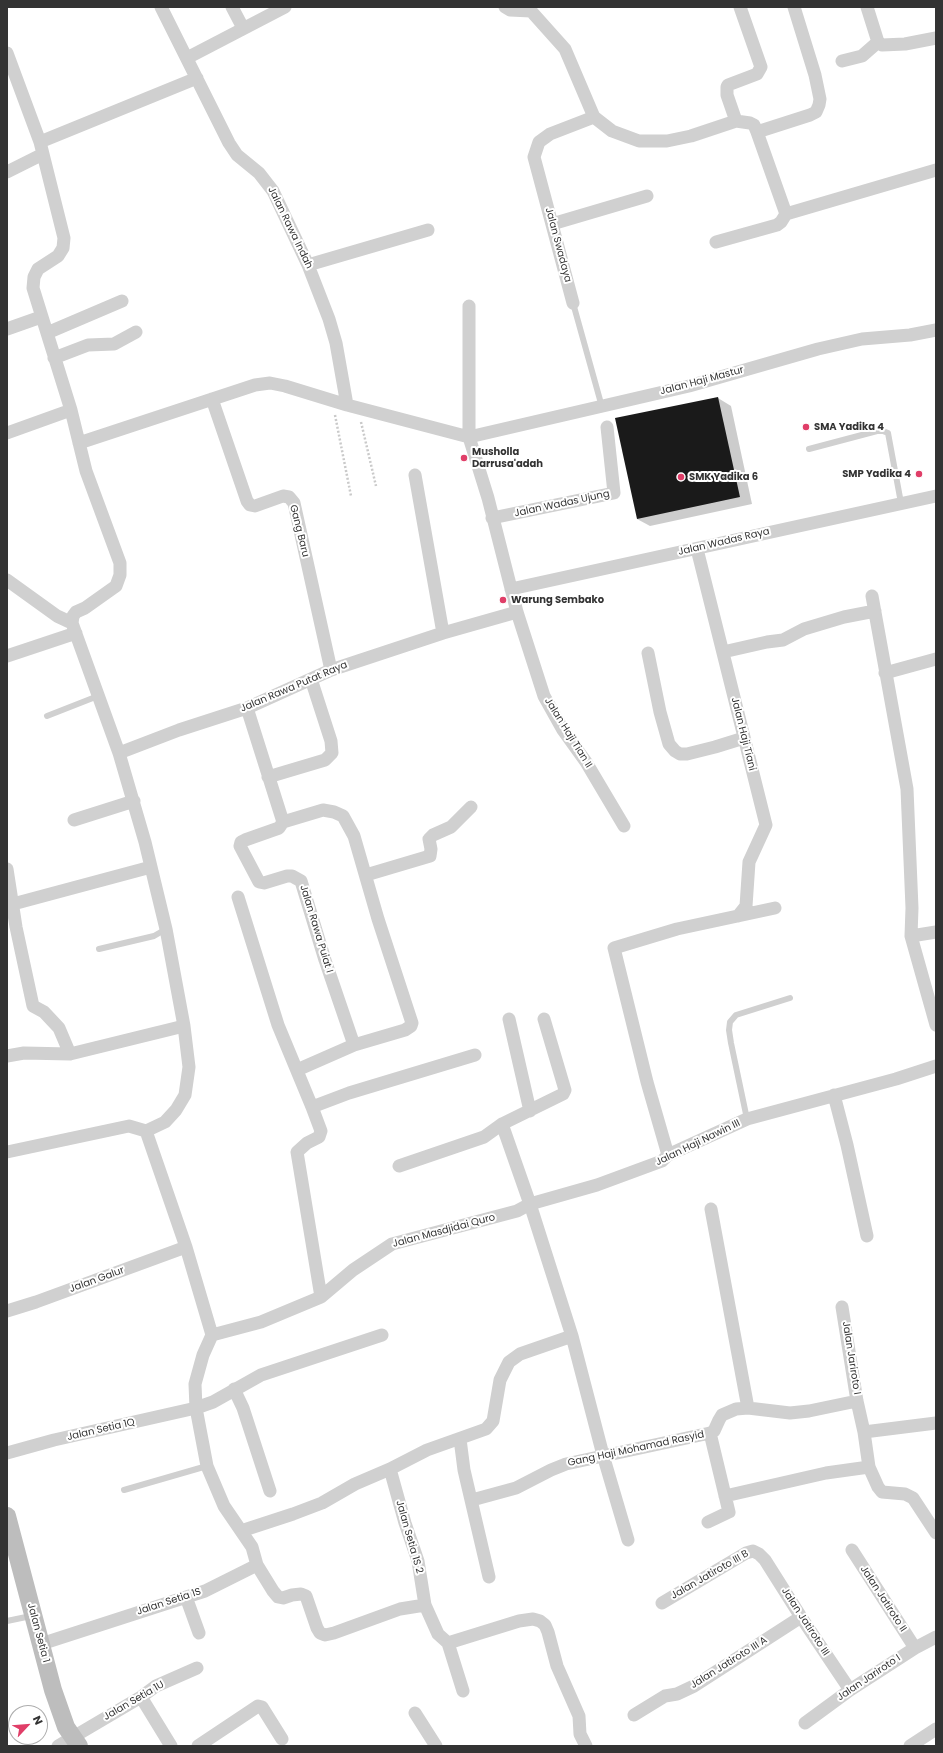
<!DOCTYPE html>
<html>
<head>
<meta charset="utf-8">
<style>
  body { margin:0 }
  #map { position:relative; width:943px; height:1753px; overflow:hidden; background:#fff; font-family:Poppins,sans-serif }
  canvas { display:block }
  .frame { position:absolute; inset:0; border:8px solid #333; pointer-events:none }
  .north { position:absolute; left:8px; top:1705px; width:40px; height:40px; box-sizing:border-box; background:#fff; border:1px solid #adadad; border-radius:50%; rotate:64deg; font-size:11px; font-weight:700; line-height:16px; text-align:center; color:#333 }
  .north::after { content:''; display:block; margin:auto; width:14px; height:18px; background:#e03e68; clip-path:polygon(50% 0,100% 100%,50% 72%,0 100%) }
</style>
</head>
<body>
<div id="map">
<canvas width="943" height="1753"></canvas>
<div class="frame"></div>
<div class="north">N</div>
</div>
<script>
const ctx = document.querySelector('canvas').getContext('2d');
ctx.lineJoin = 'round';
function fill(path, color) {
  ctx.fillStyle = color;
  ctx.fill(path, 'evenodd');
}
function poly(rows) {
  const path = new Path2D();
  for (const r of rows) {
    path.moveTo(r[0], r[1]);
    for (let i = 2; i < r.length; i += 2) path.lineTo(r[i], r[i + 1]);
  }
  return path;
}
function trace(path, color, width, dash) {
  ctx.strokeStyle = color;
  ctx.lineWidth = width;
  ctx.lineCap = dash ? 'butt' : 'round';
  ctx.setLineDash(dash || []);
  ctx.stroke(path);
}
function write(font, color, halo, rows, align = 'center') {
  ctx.font = font + ' Poppins,sans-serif';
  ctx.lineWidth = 4;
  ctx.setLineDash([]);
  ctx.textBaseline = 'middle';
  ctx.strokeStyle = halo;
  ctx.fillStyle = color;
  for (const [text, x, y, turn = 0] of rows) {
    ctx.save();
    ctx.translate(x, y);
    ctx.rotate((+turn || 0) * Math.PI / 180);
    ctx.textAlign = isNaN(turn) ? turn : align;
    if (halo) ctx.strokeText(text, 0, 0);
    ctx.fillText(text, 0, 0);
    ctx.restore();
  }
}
fill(poly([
  [718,398,731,406,752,504,650,526,637,519]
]), '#0003');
fill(poly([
  [718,397,740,497,637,519,615,418]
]), '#1a1a1a');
trace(poly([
  [335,415,351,496],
  [361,422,376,486]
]), '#cacaca', 2.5, [2, 2]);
trace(poly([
  [573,303,602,407],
  [809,449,877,431,883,431,888,433,901,503],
  [47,716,98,696],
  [99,949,154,936,166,929],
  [747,1119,731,1043,729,1030,730,1022,736,1015,790,998],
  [124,1490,207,1466],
  [7,1621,31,1616]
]), '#d0d0d0', 6);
trace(poly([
  [161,7,229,143,237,155,259,173,273,191,308,265,329,319,336,343,347,405],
  [232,7,243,28],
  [505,7,510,10,531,11,565,49,594,117,612,131,639,141,667,141,691,136,736,121,750,123,754,125,757,132,786,214],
  [867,7,878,42,882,45,905,44,936,38],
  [7,53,40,142,64,238,63,248,58,256,38,269,34,277,33,288,71,410,86,471,120,563,120,575,116,586,85,608,76,612,73,616,72,623,119,753,145,842,166,929,184,1026,189,1067,185,1095,176,1110,165,1122,146,1131,129,1126,7,1152],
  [187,58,285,7],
  [842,61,862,56,878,42],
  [736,121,727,95,727,87,728,85,757,74,761,67,740,7],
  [757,132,810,115,816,112,819,105,820,99,815,75,794,7],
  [40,142,197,78],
  [7,172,43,154],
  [552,224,647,196],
  [716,242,777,225,781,222,786,214,936,170],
  [308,265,428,230],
  [573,303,534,157,539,142,550,134,594,117],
  [469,306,469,437,488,498,517,612,544,696,563,730,586,762,624,826],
  [7,329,41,317],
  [47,333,122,301],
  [54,358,88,345,114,344,136,332],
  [212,399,247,501,250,505,255,506,283,496,289,497,294,503,331,670],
  [7,433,71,410],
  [79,443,255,385,270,383,285,386,347,405,469,437,689,386,818,349,862,339,910,335,936,330],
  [415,475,443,633],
  [492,518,614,493,607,427],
  [697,549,766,825,749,862,746,906,738,916],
  [7,580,57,616,72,623],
  [511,589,936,496],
  [872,596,907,789,912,908,911,936,936,1025],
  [723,652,767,642,783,640,804,629,844,617,875,611],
  [648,653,660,712,669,744,675,751,680,754,687,754,715,747,744,738],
  [7,656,76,633],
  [885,673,936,659],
  [247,708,283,822,323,810,334,812,343,816,354,836,378,919,412,1023,411,1026,405,1030,354,1045],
  [119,753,179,730,247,708,331,670,443,633,517,612],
  [268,777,325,760,332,753,331,741,311,679],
  [74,820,134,801],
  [283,822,279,828,245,840,241,842,240,846,259,882,264,883,287,876,292,876,301,881,325,960,354,1045,297,1070],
  [7,869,16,927,33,1006,44,1012,59,1028,70,1054],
  [366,875,430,856,431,849,429,839,433,835,451,827,471,807],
  [238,897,278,1025,312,1107,321,1131,319,1137,307,1143,297,1152,321,1297],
  [13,904,151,867],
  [911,936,936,932],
  [509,1019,530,1111],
  [7,1056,24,1053,70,1054,184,1026],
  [834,1095,847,1145,867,1236],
  [312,1107,349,1093,475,1055],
  [502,1124,530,1204,572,1336,603,1455,628,1540],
  [146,1131,186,1247,212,1335],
  [668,1155,647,1082,614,948,677,929,775,908],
  [399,1166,484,1137,502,1124,563,1094,565,1090,544,1019],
  [711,1209,748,1408],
  [842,1307,857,1401,864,1432,869,1467,878,1487,882,1492,905,1494,913,1498,936,1533],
  [7,1311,36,1302,186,1247],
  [212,1335,261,1322,321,1297,353,1270,392,1244,517,1211,530,1204,597,1185,662,1161,668,1155,747,1119,896,1079,936,1066],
  [212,1335,203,1355,195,1384,196,1408,207,1466,224,1506,252,1547,257,1565,273,1591,278,1597,283,1598,292,1595,301,1594,306,1596,317,1628,320,1633,325,1635,334,1633,400,1609,425,1605],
  [234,1389,243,1408,270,1491],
  [864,1432,936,1423],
  [460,1439,464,1470,489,1577],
  [7,1453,54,1440,196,1408,213,1402,261,1375,382,1335],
  [390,1469,405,1523,418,1561,425,1605,438,1634,448,1643,519,1621,533,1619,540,1621,545,1625,548,1632,557,1666,579,1716,580,1734,586,1746],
  [725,1496,826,1473,869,1467],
  [472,1500,516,1488,551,1470,566,1464,710,1433,714,1431,719,1420,722,1415,736,1409,748,1408,790,1413,809,1411,857,1401],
  [708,1522,729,1512,710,1433],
  [241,1531,293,1514,322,1503,355,1484,390,1469,427,1450,486,1429,493,1421,500,1380,509,1362,520,1354,572,1336],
  [852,1550,915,1648],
  [186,1597,199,1633],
  [662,1603,746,1553,753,1551,759,1554,765,1560,801,1617,850,1690],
  [448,1643,463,1691],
  [41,1644,205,1591,257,1565],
  [141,1697,171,1746],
  [415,1713,436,1746],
  [634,1715,665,1696,677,1694,694,1686,801,1617],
  [805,1723,850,1690,915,1648,936,1637],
  [58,1746,141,1697,156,1686,197,1668],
  [198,1746,258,1706,262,1707,282,1739],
  [910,1746,936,1729]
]), '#d0d0d0', 13);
trace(poly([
  [7,1516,53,1690,66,1727,79,1746]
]), '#bdbdbd', 18);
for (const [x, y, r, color] of [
  [806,427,4,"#e03e68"],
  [464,458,4,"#e03e68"],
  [919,474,4,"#e03e68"],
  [681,477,4,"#e03e68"],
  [503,600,4,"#e03e68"]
]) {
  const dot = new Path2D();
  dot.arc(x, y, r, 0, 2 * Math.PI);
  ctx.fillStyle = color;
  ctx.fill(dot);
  trace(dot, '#fff', 1.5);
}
write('10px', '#333', '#fff', [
  ["Jalan Rawa Indah",290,228,64],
  ["Jalan Swadaya",558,245,75],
  ["Jalan Haji Mastur",702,381,-15],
  ["Jalan Wadas Ujung",562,504,-12],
  ["Gang Baru",299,531,76],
  ["Jalan Wadas Raya",724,542,-13],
  ["Jalan Rawa Putat Raya",294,687,-23],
  ["Jalan Haji Tian II",568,733,58],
  ["Jalan Haji Tiani",743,734,76],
  ["Jalan Rawa Puiat I",316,929,73],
  ["Jalan Haji Nawin III",698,1143,-26],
  ["Jalan Masdjidai Quro",444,1231,-15],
  ["Jalan Galur",97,1280,-20],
  ["Jalan Jariroto I",851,1358,81],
  ["Jalan Setia 1Q",101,1430,-13],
  ["Gang Haji Mohamad Rasyid",636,1449,-12],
  ["Jalan Setia 1S 2",409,1537,74],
  ["Jalan Jatiroto III B",710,1575,-30],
  ["Jalan Jatiroto II",883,1599,57],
  ["Jalan Setia 1S",169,1602,-18],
  ["Jalan Jatiroto III",805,1622,57],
  ["Jalan Setia 1",38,1633,75],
  ["Jalan Jatiroto III A",729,1663,-32],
  ["Jalan Jariroto I",869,1678,-34],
  ["Jalan Setia 1U",134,1701,-30]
]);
write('bold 10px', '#333', '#fff', [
  ["SMA Yadika 4",814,427],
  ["Musholla",472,452],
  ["Darrusa'adah",472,464],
  ["SMP Yadika 4",911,474,"right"],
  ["SMK Yadika 6",689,477],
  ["Warung Sembako",511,600]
], 'left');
</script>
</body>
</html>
